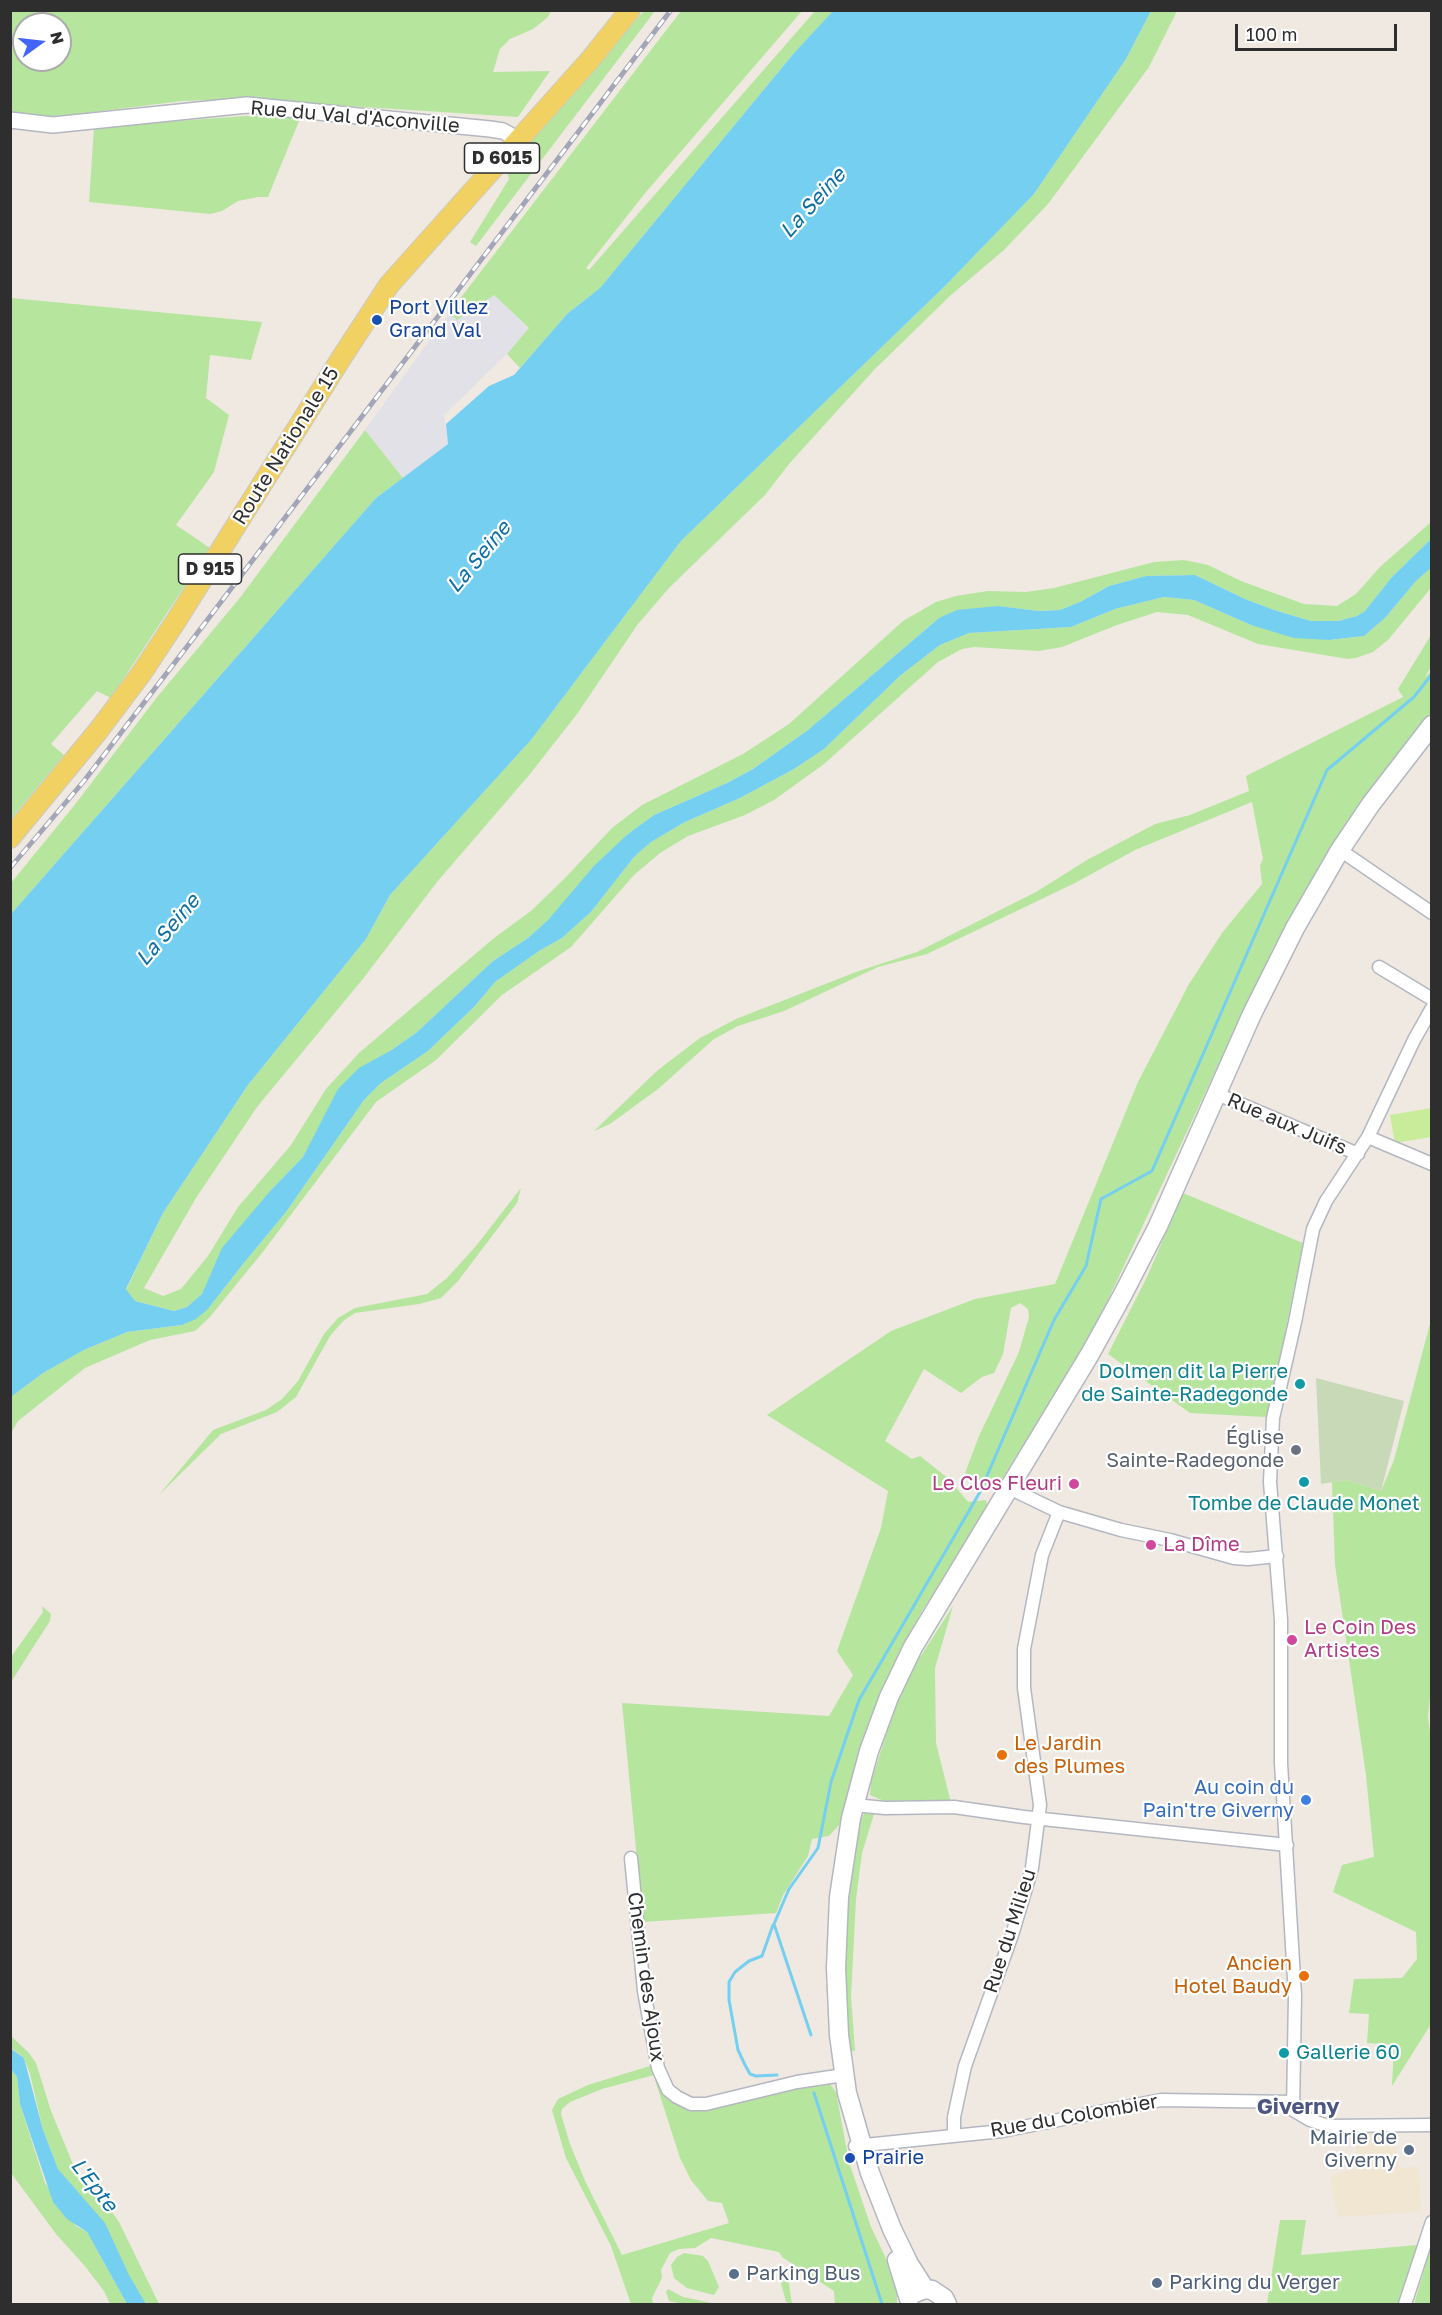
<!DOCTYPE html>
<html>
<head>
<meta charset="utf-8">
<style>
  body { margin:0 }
  #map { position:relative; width:1442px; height:2315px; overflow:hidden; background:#efe9e1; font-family:"Golos Text",sans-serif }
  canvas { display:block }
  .frame { position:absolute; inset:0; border:12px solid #2e2e2e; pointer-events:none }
  .north { position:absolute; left:12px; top:12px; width:60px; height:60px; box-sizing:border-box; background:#fff; border:2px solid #ababab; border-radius:50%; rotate:75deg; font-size:16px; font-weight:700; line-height:24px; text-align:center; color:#2e2e2e }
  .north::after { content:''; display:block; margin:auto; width:21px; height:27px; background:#4264fb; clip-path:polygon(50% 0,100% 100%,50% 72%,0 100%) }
  .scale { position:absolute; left:1235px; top:24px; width:162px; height:27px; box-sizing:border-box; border:3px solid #2e2e2e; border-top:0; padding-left:8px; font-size:18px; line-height:21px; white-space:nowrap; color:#2e2e2e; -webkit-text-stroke:4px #fff; paint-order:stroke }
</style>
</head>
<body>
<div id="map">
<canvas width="1442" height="2315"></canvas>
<div class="frame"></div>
<div class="north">N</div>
<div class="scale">100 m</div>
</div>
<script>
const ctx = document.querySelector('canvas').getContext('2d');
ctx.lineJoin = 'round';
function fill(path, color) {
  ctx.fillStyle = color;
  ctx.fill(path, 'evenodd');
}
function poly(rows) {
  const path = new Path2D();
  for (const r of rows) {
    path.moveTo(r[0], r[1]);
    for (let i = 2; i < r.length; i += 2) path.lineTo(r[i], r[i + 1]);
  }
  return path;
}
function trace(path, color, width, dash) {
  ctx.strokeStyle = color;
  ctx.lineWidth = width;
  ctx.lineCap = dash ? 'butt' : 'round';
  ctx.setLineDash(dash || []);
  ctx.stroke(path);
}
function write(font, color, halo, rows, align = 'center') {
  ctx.font = font + ' "Golos Text",sans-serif';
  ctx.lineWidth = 4.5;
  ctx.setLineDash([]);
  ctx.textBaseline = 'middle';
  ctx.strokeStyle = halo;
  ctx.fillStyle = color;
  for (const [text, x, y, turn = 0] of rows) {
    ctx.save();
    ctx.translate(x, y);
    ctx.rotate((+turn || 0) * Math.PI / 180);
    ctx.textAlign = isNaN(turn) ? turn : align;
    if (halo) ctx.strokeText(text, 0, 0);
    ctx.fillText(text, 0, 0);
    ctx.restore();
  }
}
fill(poly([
  [494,294,529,329,507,354,444,415,448,444,403,478,365,430,449,313,457,319]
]), '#e3e1e8');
fill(poly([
  [1394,2131,1399,2168,1419,2167,1421,2212,1338,2217,1330,2176,1358,2168,1354,2133]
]), '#f0e6d1');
fill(poly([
  [11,11,551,11,548,17,533,29,510,39,500,49,493,72,550,71,518,117,242,99,182,101,53,117,11,113],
  [24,24,60,24,60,60,24,60],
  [644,11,655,11,476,246,470,242,509,179,506,167],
  [681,11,802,11,646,192,586,268,589,270,815,11,834,11,794,53,600,288,567,314,520,368,507,354,529,328,494,295,457,320,449,313],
  [1151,11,1177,11,1149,67,1048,204,1004,250,951,295,874,370,789,464,765,495,669,588,638,624,577,714,530,774,437,882,362,980,257,1107,196,1198,144,1288,163,1296,181,1289,208,1256,238,1207,291,1145,326,1089,359,1053,494,938,531,911,565,878,612,828,642,805,743,754,789,724,903,621,936,602,956,596,988,591,1026,592,1054,588,1154,562,1184,560,1208,565,1241,581,1304,604,1337,606,1356,594,1380,567,1431,522,1431,539,1391,578,1365,611,1357,616,1338,621,1311,621,1274,610,1245,599,1195,575,1146,576,1109,586,1080,602,1060,610,1039,611,998,606,939,618,808,730,753,769,727,783,654,815,628,834,548,920,528,938,493,961,416,1033,390,1051,319,1128,303,1157,271,1190,248,1219,213,1273,202,1294,187,1307,174,1311,135,1301,126,1290,163,1213,248,1085,366,939,390,895,531,740,681,541,945,286,1034,194,1126,59],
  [246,116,301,116,268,197,258,197,238,201,222,211,210,214,89,202,94,127],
  [11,298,262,322,251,360,210,355,206,398,229,415,214,472,176,525,210,548,111,698,97,691,51,744,64,755,11,819],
  [365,430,403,478,376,498,11,914,11,883,73,807,158,696,239,599],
  [1431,568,1431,588,1388,640,1373,652,1356,658,1348,659,1258,644,1188,615,1157,612,1117,625,1062,647,1039,651,974,647,962,649,938,662,824,764,774,800,745,815,688,836,660,853,634,875,571,947,502,995,436,1060,376,1102,262,1253,209,1318,195,1331,150,1340,85,1368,18,1421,11,1433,11,1397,43,1373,84,1350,127,1332,182,1325,208,1309,243,1264,286,1212,364,1100,381,1083,428,1051,475,1006,495,982,539,951,562,938,591,912,634,857,651,842,685,822,740,798,794,769,824,749,901,675,940,645,969,633,1071,627,1115,609,1164,597,1194,600,1251,625,1329,640,1364,636,1385,618,1416,581],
  [1431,635,1431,667,1425,677,1431,672,1431,720,1322,865,1275,944,1091,1336,995,1490,982,1487,965,1473,979,1436,1019,1352,1029,1317,1028,1309,1020,1303,1011,1308,1003,1354,994,1373,982,1377,961,1393,924,1369,885,1441,912,1459,920,1456,949,1479,968,1502,986,1500,988,1508,922,1611,889,1677,863,1740,840,1824,829,1836,812,1839,808,1856,783,1895,776,1913,643,1922,622,1703,829,1716,853,1675,837,1651,881,1528,888,1491,767,1415,891,1331,975,1299,1055,1284,1138,1082,1189,984,1222,933,1262,884,1260,865,1263,859,1252,802,1135,850,1075,883,927,954,878,967,784,1011,738,1026,714,1039,658,1089,610,1124,594,1131,658,1070,700,1038,736,1019,856,972,917,952,1036,892,1087,860,1155,824,1190,815,1249,791,1246,776,1403,697,1398,689],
  [521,1188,517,1203,458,1281,441,1298,419,1304,355,1313,344,1320,330,1336,296,1397,277,1412,221,1434,159,1495,213,1430,266,1410,282,1399,298,1381,324,1334,338,1318,355,1308,427,1294,447,1278,476,1246],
  [1183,1193,1303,1243,1285,1333,1288,1339,1266,1417,1190,1413,1108,1354,1147,1277],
  [1431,1320,1432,1678,1428,1717,1432,1747,1431,2024,1392,2086,1394,2045,1367,2043,1369,2014,1349,2013,1354,1979,1402,1978,1417,1959,1416,1932,1333,1892,1342,1865,1374,1857,1366,1775,1335,1565,1332,1482,1346,1480,1381,1491,1394,1460],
  [42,1606,51,1614,50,1621,11,1682,11,1657,43,1612],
  [953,1606,935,1668,936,1743,951,1803,884,1801,870,1795,871,1782,893,1713,915,1665],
  [875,1811,862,1853,856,1899,851,1996,855,2051,845,2050,842,1999,846,1902,860,1819,866,1812],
  [10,2035,29,2053,36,2063,51,2111,75,2169,108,2206,119,2222,159,2304,146,2304,78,2194,58,2169,43,2130,30,2074,24,2058,11,2048],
  [653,2065,654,2075,602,2089,570,2102,562,2109,561,2114,570,2144,586,2183,622,2255,729,2223,722,2203,708,2201,691,2180,680,2158,655,2080,660,2079,686,2106,830,2084,836,2092,849,2162,871,2227,891,2269,897,2287,897,2304,835,2304,834,2291,782,2257,779,2252,711,2238,695,2248,679,2249,670,2253,661,2270,662,2278,652,2298,653,2304,631,2304,611,2246,566,2158,552,2110,558,2099,588,2085],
  [11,2069,17,2077,20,2104,45,2183,76,2226,87,2232,127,2304,110,2304,104,2291,84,2265,56,2234,11,2173],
  [1280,2220,1306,2220,1301,2255,1418,2245,1399,2304,1267,2304],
  [1431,2247,1431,2304,1414,2304],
  [684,2253,703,2256,708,2261,719,2287,714,2295,687,2288,674,2278,671,2265,677,2257],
  [778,2272,788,2278,792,2304,786,2302],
  [668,2289,683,2297,717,2304,684,2304,669,2301,666,2292]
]), '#b6e59e');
fill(poly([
  [1316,1378,1404,1401,1381,1491,1346,1480,1321,1484]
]), '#c8d9b8');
fill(poly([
  [1431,1108,1431,1137,1395,1143,1390,1115]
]), '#c9ec9a');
fill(poly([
  [834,10,1151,11,1126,59,1034,194,945,286,681,541,531,740,390,895,366,939,248,1085,163,1213,126,1289,135,1301,174,1311,187,1307,202,1294,222,1248,271,1190,303,1157,338,1089,359,1068,390,1051,416,1033,493,961,528,938,548,920,594,866,628,834,654,815,727,783,753,769,808,730,939,618,957,610,998,606,1039,611,1060,610,1080,602,1109,586,1146,576,1195,575,1245,599,1274,610,1311,621,1338,621,1357,616,1365,611,1391,578,1431,539,1431,568,1416,581,1385,618,1364,636,1329,640,1294,638,1251,625,1194,600,1164,597,1115,609,1071,627,969,633,940,645,901,675,824,749,794,769,740,798,685,822,651,842,634,857,591,912,562,938,539,951,495,982,475,1006,428,1051,381,1083,364,1100,286,1212,243,1264,208,1309,196,1319,182,1325,127,1332,84,1350,43,1373,11,1397,11,914,376,498,448,444,446,424,489,386,514,375,567,314,600,288,794,53],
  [10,2048,24,2058,43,2130,58,2169,105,2223,129,2275,146,2304,127,2304,87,2232,67,2219,53,2202,20,2104,17,2077,11,2069]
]), '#75cff0');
trace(poly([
  [773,1925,762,1956,749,1961,735,1972,729,1982,729,2000,738,2050,745,2065,750,2074,756,2076,777,2075],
  [811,2035,774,1924,789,1889,818,1848,831,1782,859,1700,980,1492,1054,1320,1086,1266,1101,1199,1152,1171,1327,770,1414,697,1432,674],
  [814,2093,882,2304]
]), '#75cff0', 3);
const minor = poly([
  [1340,850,1432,913],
  [1379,967,1432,999],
  [1432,1008,1414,1040,1368,1137,1326,1201,1313,1229,1295,1322,1273,1418,1270,1482,1281,1620,1281,1763,1295,1995,1293,2110,1310,2120,1328,2126,1432,2125],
  [1217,1094,1358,1154],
  [1368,1137,1432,1164],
  [1009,1488,1059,1512,1121,1530,1170,1540,1234,1558,1248,1559,1277,1556],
  [854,1805,885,1808,954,1807,1024,1817,1287,1845],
  [631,1858,644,1991,658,2068,668,2090,677,2097,691,2104,706,2104,797,2082,844,2075],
  [954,2135,954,2117,965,2066,1012,1935,1032,1868,1040,1805,1024,1688,1024,1649,1042,1555,1059,1512],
  [855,2146,1002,2131,1161,2100,1294,2102],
  [1405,2304,1432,2222]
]);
const tertiary = poly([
  [10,120,53,125,247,105,490,129,503,131,519,140]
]);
const secondary = poly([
  [897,2260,909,2299],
  [925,2289,909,2264,892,2229,870,2173,847,2093,839,2035,836,1968,839,1897,851,1818,869,1751,889,1697,913,1647,1090,1354,1122,1296,1158,1226,1252,1014,1295,928,1340,850,1371,804,1432,725],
  [915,2293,925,2289,932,2290,944,2298,947,2304]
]);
const primary = poly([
  [10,838,98,731,141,674,176,621,342,357,389,285,590,60,630,10]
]);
trace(minor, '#b4b7c1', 15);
trace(tertiary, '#b4b7c1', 18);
trace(secondary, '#b4b7c1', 21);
trace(primary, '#c9c9c9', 22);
trace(minor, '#fff', 12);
trace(tertiary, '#fff', 15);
trace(secondary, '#fff', 18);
trace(primary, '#f2d163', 20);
const rail = poly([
  [10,868,84,781,189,644,671,10]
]);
trace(rail, '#a3a6b8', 5);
trace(rail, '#fff', 3, [9]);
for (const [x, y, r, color] of [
  [377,320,6,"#1a4fb4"],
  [1300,1384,6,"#0f9aa8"],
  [1296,1450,6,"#6b7280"],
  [1304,1482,6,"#0f9aa8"],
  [1074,1484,6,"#d1479c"],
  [1151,1545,6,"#d1479c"],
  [1292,1640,6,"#d1479c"],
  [1002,1755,6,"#e8710a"],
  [1306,1800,6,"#3f7fe0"],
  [1304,1976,6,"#e8710a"],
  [1284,2053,6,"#0f9aa8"],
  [1409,2150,6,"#5c6f8a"],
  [850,2158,6,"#1a4fb4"],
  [734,2274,6,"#5c6f8a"],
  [1157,2283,6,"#5c6f8a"]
]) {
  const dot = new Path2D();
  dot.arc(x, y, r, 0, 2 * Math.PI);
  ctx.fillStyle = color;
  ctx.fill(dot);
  trace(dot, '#fff', 2);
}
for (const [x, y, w] of [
  [502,158,75],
  [210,569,63]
]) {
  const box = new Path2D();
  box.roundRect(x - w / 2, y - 15, w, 30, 4.5);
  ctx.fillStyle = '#fff';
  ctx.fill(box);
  trace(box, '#2e2e2e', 1.5);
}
write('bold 18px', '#2e2e2e', null, [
  ["D 6015",502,158],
  ["D 915",210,569]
]);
write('20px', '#2e2e2e', '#fff', [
  ["Rue du Val d'Aconville",355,117,5],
  ["Route Nationale 15",286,446,-58],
  ["Rue aux Juifs",1287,1124,23],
  ["Rue du Milieu",1010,1931,-72],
  ["Chemin des Ajoux",646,1977,82],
  ["Rue du Colombier",1074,2116,-10]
]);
write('20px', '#164399', '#fff', [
  ["Port Villez",389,308],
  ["Grand Val",389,331],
  ["Prairie",862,2158]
], 'left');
write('20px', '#0d838f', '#fff', [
  ["Dolmen dit la Pierre",1288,1372],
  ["de Sainte-Radegonde",1288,1395],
  ["Tombe de Claude Monet",1304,1504,"center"],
  ["Gallerie 60",1296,2053,"left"]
], 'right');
write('20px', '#5b616d', '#fff', [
  ["Église",1284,1438],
  ["Sainte-Radegonde",1284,1461]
], 'right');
write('20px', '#b23c85', '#fff', [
  ["Le Clos Fleuri",1062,1484,"right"],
  ["La Dîme",1163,1545],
  ["Le Coin Des",1304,1628],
  ["Artistes",1304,1651]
], 'left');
write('20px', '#c56008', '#fff', [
  ["Le Jardin",1014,1744],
  ["des Plumes",1014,1767],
  ["Ancien",1292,1964,"right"],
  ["Hotel Baudy",1292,1987,"right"]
], 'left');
write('20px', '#366cbe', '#fff', [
  ["Au coin du",1294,1788],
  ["Pain'tre Giverny",1294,1811]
], 'right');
write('20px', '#4e5e75', '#fff', [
  ["Mairie de",1397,2138,"right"],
  ["Giverny",1397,2161,"right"],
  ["Parking Bus",746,2274],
  ["Parking du Verger",1169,2283]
], 'left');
write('italic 21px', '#0d6fa3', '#fff', [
  ["La Seine",813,203,-48],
  ["La Seine",479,557,-50],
  ["La Seine",168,930,-50],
  ["L'Epte",94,2185,52]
]);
write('bold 22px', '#4d5680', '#fff', [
  ["Giverny",1298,2107]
]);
</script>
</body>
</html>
